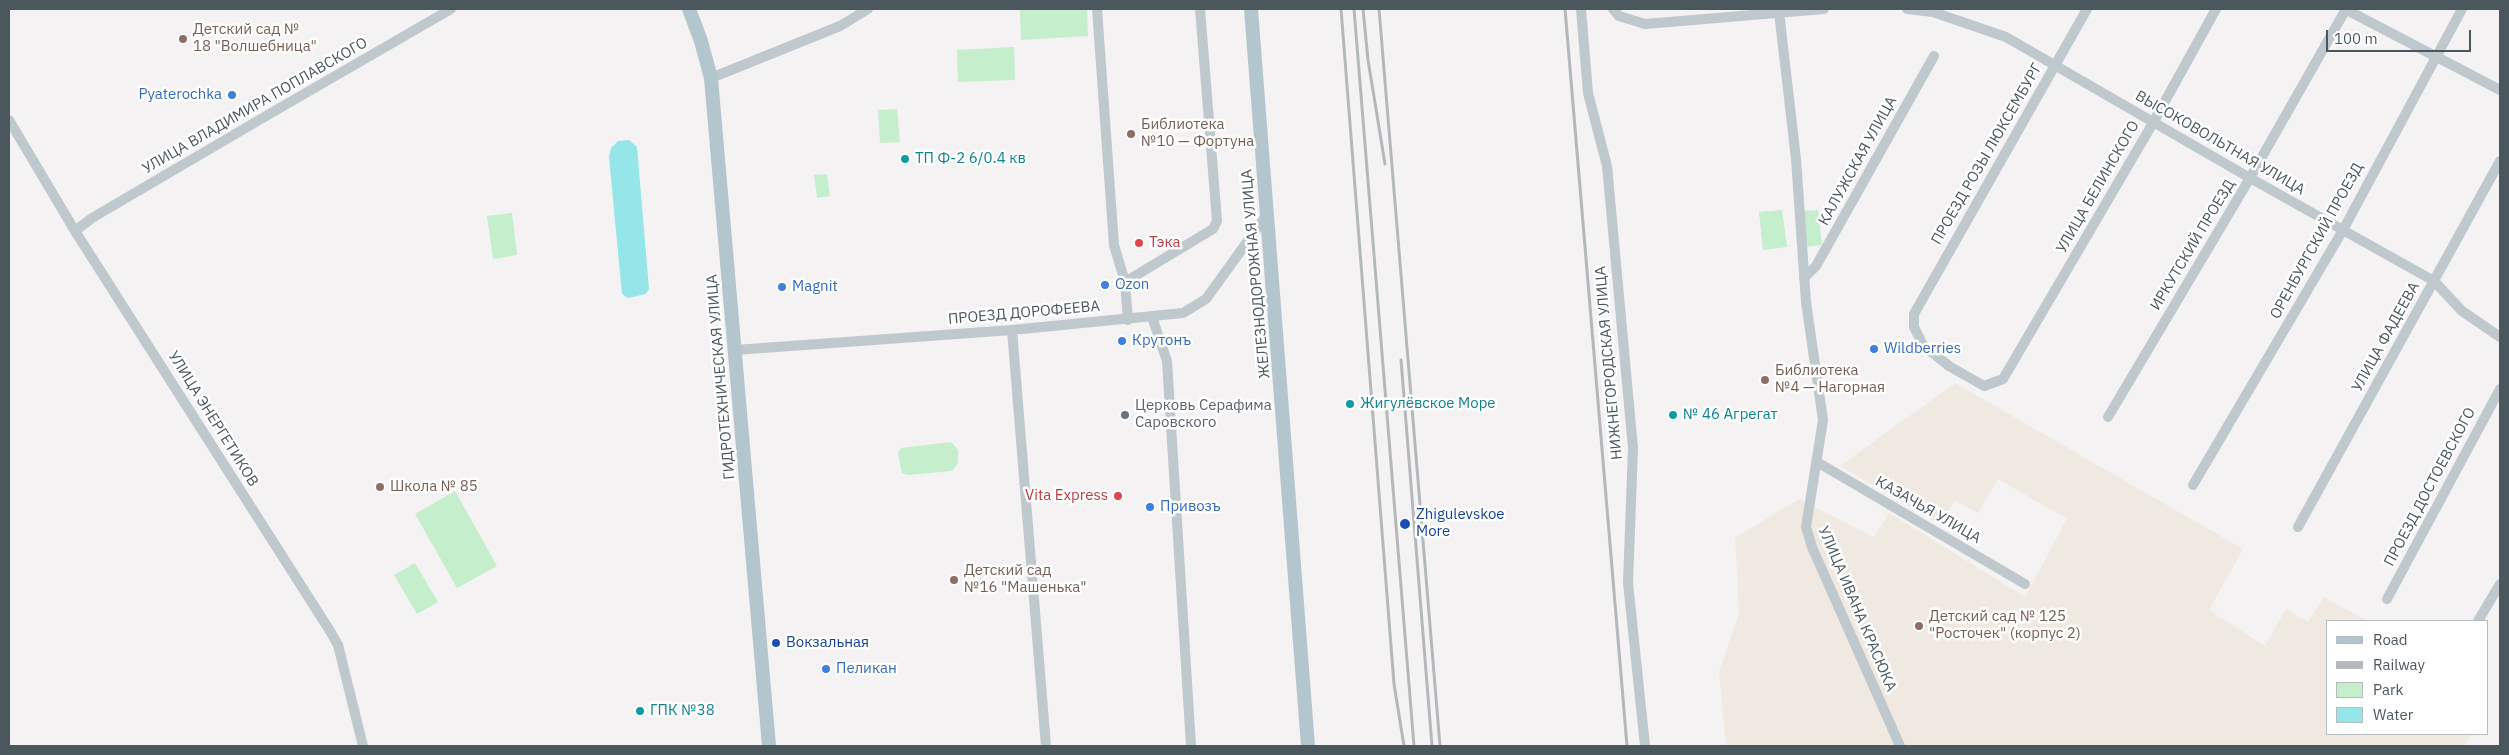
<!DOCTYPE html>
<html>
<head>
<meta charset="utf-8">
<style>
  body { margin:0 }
  #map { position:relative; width:2509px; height:755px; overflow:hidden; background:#f4f2f2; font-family:"IBM Plex Sans",sans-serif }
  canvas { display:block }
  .frame { position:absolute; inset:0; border:10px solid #4a585e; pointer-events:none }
  .legend { position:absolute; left:2326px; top:620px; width:162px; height:115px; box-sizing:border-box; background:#fff; border:1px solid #b7bcbf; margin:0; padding:6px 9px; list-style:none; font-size:15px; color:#4a585e }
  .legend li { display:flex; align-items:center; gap:10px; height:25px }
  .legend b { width:25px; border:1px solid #b7bcbf }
  .scale { position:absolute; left:2326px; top:30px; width:145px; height:22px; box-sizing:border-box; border:2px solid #4a585e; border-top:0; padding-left:6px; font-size:15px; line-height:18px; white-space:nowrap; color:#4a585e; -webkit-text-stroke:4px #fff; paint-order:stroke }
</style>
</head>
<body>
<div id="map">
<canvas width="2509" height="755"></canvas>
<div class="frame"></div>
<ul class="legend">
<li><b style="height:6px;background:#b3c6ce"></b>Road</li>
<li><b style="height:6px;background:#b4b8bb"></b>Railway</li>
<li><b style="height:14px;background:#c4eecc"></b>Park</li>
<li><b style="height:14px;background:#94e6e8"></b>Water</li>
</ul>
<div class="scale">100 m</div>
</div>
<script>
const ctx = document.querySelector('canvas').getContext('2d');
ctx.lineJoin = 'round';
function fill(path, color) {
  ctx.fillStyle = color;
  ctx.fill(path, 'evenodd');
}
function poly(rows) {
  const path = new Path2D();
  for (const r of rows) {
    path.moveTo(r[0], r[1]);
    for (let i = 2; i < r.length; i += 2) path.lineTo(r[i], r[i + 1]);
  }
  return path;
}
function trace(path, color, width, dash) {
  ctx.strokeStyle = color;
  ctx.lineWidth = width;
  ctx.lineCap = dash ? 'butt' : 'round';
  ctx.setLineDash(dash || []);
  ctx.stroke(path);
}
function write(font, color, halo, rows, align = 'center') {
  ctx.font = font + ' "IBM Plex Sans",sans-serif';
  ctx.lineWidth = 5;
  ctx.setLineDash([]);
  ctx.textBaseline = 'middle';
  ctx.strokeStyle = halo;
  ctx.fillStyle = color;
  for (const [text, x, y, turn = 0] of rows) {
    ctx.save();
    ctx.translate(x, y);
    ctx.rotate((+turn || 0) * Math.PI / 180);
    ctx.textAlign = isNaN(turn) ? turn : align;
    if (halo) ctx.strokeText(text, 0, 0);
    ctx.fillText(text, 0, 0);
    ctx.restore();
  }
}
fill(poly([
  [1020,9,1087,9,1088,36,1021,40],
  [1014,47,1015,80,958,82,957,50],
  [897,109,900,142,880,143,878,110],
  [827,174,830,196,817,198,814,175],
  [1782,210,1787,247,1763,250,1759,212],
  [1818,210,1822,245,1806,247,1802,211],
  [512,213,517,255,493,259,487,216],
  [951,442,958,450,958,463,952,471,908,475,902,473,898,453,901,448],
  [455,491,497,566,457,588,415,514],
  [415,563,438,602,417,614,394,575]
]), '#c4eecc');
fill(poly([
  [1955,383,2243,549,2209,610,2265,646,2286,609,2308,622,2324,597,2367,621,2328,621,2328,734,2471,734,2464,746,1726,746,1719,672,1739,614,1735,538,1799,499,1874,537,1889,513,2025,597,2067,519,1998,479,1978,513,1955,500,1940,525,1840,466]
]), '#f0e9e1');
fill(poly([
  [629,140,637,147,649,289,646,294,628,298,622,294,609,157,611,148,618,141]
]), '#94e6e8');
trace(poly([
  [1097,9,1114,245,1125,282,1128,320],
  [1581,9,1588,93,1607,166,1633,448,1628,583,1645,746],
  [1613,9,1619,16,1645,24,1824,9],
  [1907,9,1933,12,2006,37,2250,178,2434,281,2462,311,2500,337],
  [2087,9,1914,314,1914,327,1923,345,1949,366,1984,386,2003,379,2153,123,2216,9],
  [2345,9,2500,90],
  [1779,12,1796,159,1806,302,1823,420,1806,527,1812,547,1900,746],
  [711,78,840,26,868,9],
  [9,120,75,231,330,631,338,645,363,746],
  [75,231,92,218,266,116,451,9],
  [1804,278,1816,266,1934,56],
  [1125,282,1213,229,1217,221,1200,9],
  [1152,317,1167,361,1191,746],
  [1012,330,1046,746],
  [735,350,1012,330,1183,313,1206,299,1268,213],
  [2108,417,2250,178,2346,9],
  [1817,462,2025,584],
  [2193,485,2343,230,2462,9],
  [2298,527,2500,161],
  [2387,599,2500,389],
  [2478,621,2500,584]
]), '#bec8cd', 10);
trace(poly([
  [689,9,701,41,711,78,769,746],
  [1251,9,1308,746]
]), '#b3c6ce', 14);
trace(poly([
  [1341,9,1394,684,1404,746],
  [1354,9,1414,746],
  [1363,9,1368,60,1385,164],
  [1379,9,1440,746],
  [1565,9,1627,746],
  [1401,360,1432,746]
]), '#b4b8bb', 3);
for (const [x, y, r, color] of [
  [183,39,5,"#8d6e63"],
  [232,95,5,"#3f7fe0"],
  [1131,134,5,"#8d6e63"],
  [905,159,5,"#0f9aa8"],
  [1139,243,5,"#e0444e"],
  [1105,285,5,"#3f7fe0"],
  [782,287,5,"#3f7fe0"],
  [1122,341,5,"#3f7fe0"],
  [1874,349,5,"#3f7fe0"],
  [1765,380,5,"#8d6e63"],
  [1350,404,5,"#0f9aa8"],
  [1125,415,5,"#6b7280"],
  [1673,415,5,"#0f9aa8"],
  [380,487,5,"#8d6e63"],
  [1118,496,5,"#e0444e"],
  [1150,507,5,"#3f7fe0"],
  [1405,524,6,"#1a4fb4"],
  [954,580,5,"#8d6e63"],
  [1919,626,5,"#8d6e63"],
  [776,643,5,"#1a4fb4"],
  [826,669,5,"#3f7fe0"],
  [640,711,5,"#0f9aa8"]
]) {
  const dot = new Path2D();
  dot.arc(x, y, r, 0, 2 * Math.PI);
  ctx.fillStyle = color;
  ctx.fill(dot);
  trace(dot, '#fff', 2);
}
write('15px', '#785e54', '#fff', [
  ["Детский сад №",193,30],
  ["18 \"Волшебница\"",193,47],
  ["Библиотека",1141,125],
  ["№10 — Фортуна",1141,142],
  ["Библиотека",1775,371],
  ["№4 — Нагорная",1775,388],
  ["Школа № 85",390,487],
  ["Детский сад",964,571],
  ["№16 \"Машенька\"",964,588],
  ["Детский сад № 125",1929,617],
  ["\"Росточек\" (корпус 2)",1929,634]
], 'left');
write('15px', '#366cbe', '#fff', [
  ["Pyaterochka",222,95,"right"],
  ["Ozon",1115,285],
  ["Magnit",792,287],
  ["Крутонъ",1132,341],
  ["Wildberries",1884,349],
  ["Привозъ",1160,507],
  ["Пеликан",836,669]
], 'left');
write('15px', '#4a585e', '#fff', [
  ["УЛИЦА ВЛАДИМИРА ПОПЛАВСКОГО",255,106,-30],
  ["ВЫСОКОВОЛЬТНАЯ УЛИЦА",2220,143,30],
  ["ПРОЕЗД РОЗЫ ЛЮКСЕМБУРГ",1987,154,-60],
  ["КАЛУЖСКАЯ УЛИЦА",1858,161,-61],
  ["УЛИЦА БЕЛИНСКОГО",2098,187,-60],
  ["ОРЕНБУРГСКИЙ ПРОЕЗД",2317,241,-61],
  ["ИРКУТСКИЙ ПРОЕЗД",2193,245,-59],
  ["ЖЕЛЕЗНОДОРОЖНАЯ УЛИЦА",1256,274,-95],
  ["ПРОЕЗД ДОРОФЕЕВА",1024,313,-5],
  ["УЛИЦА ФАДЕЕВА",2386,337,-61],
  ["НИЖНЕГОРОДСКАЯ УЛИЦА",1609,363,-95],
  ["ГИДРОТЕХНИЧЕСКАЯ УЛИЦА",721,377,-95],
  ["УЛИЦА ЭНЕРГЕТИКОВ",213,419,58],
  ["ПРОЕЗД ДОСТОЕВСКОГО",2430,487,-62],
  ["КАЗАЧЬЯ УЛИЦА",1928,510,30],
  ["УЛИЦА ИВАНА КРАСЮКА",1857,609,67]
]);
write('15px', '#0d838f', '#fff', [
  ["ТП Ф-2 6/0.4 кв",915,159],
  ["Жигулёвское Море",1360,404],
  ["№ 46 Агрегат",1683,415],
  ["ГПК №38",650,711]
], 'left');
write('15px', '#be3a42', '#fff', [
  ["Тэка",1149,243],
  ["Vita Express",1108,496,"right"]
], 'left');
write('15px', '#5b616d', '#fff', [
  ["Церковь Серафима",1135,406],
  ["Саровского",1135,423]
], 'left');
write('15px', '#164399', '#fff', [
  ["Zhigulevskoe",1416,515],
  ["More",1416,532],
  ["Вокзальная",786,643]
], 'left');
</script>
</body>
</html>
